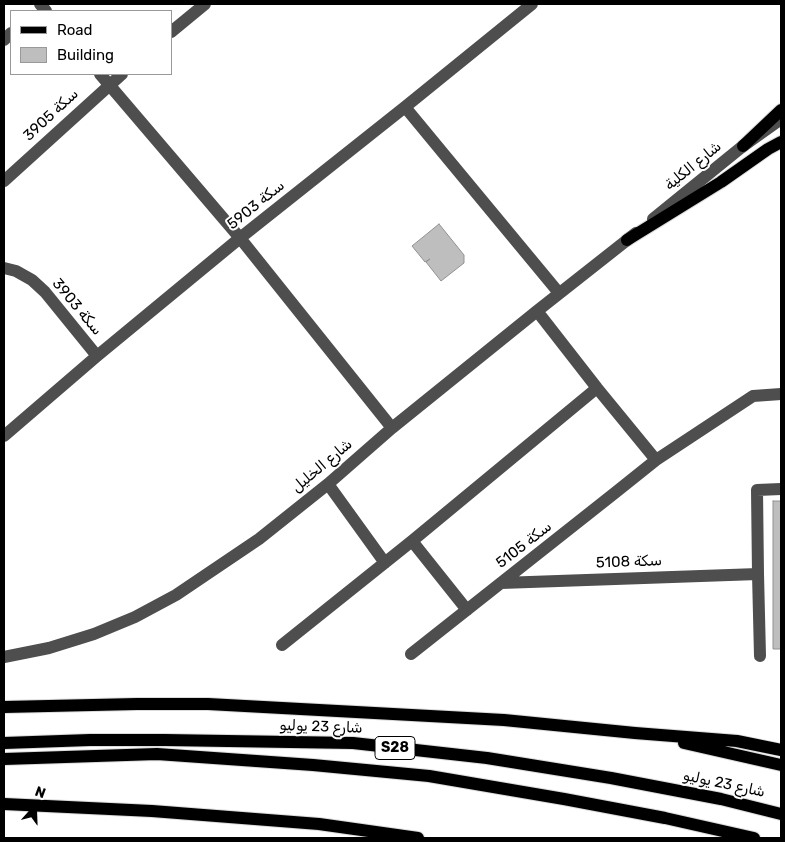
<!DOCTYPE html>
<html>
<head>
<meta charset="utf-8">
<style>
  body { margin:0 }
  #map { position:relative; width:785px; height:842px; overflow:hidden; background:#fff; font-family:Rubik,sans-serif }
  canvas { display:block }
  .frame { position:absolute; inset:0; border:5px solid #000; pointer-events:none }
  .legend { position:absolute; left:10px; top:10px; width:162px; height:65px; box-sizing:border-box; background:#fff; border:1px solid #999; margin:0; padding:6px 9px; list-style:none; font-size:15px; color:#000 }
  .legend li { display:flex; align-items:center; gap:10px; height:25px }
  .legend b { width:25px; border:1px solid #999 }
  .north { position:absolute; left:10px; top:782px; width:50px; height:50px; -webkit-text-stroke:4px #fff; paint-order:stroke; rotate:20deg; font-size:14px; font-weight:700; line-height:20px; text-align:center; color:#000 }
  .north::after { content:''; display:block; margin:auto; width:18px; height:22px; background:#000; clip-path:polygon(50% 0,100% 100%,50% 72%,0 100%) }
</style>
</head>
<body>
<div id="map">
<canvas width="785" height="842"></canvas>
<div class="frame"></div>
<ul class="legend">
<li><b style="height:6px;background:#000"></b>Road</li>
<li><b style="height:14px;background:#bebebe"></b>Building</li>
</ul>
<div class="north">N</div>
</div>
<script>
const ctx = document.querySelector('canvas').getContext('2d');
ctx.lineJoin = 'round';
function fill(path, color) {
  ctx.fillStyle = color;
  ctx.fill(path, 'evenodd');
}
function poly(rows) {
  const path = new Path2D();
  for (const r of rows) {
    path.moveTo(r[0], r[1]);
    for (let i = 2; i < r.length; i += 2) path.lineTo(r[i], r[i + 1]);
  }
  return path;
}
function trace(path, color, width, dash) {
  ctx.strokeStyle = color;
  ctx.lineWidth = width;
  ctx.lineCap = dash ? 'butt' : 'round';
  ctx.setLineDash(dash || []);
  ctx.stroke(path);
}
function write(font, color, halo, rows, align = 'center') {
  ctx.font = font + ' Rubik,"Noto Naskh Arabic",sans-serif';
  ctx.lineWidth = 4;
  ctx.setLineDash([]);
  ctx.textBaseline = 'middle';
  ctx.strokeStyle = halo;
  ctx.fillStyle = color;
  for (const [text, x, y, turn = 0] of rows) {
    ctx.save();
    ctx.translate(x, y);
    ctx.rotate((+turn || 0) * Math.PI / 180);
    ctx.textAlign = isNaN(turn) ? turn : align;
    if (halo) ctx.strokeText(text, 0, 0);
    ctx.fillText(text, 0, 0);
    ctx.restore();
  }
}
const building = poly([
  [439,224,464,255,464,263,441,281,426,262,430,259,425,262,412,246,439,224],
  [773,501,781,501,781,649,773,649,773,501]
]);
fill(building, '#bebebe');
trace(building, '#929292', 1);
const major = poly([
  [743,146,781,110],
  [627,240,721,182,768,149,781,142],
  [4,707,137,704,208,704,504,720,635,733,737,741,781,750],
  [4,743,90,740,165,740,353,743,487,758,611,778,721,799,781,814],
  [684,743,781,765],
  [4,759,157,754,313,765,429,776,564,799,665,818,754,838],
  [4,804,152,811,319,824,418,838]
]);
trace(major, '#dbdbdb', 14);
trace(poly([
  [40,4,46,11],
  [171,32,205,4],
  [4,40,11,33],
  [100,74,240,238,392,428],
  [405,107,443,153,559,293],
  [4,181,122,74],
  [653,219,743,146,781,119],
  [4,268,16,271,32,280,45,292,97,356],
  [537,311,597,388,656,460],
  [4,436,97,356,240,238,405,107,532,4],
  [328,484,385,563],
  [412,541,467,610],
  [501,583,758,574],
  [282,645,412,541,597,388],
  [411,654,616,492,656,460,753,396,781,394],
  [760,656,758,574,757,490,781,489],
  [4,657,49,648,94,634,135,617,176,595,259,539,328,484,392,428,537,311,636,233]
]), '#4e4e4e', 12);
trace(major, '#000', 12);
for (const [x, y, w] of [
  [395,748,40]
]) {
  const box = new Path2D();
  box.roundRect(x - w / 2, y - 11.5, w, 23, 4);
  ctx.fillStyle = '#fff';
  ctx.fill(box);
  trace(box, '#000', 1);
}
write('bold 14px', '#000', null, [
  ["S28",395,748]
]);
write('15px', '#000', '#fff', [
  ["سكة 3905",51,115,-43],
  ["شارع الكلية",693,166,-39],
  ["سكة 5903",256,205,-39],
  ["سكة 3903",77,307,50],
  ["شارع الخليل",322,466,-40],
  ["سكة 5105",524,545,-38],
  ["سكة 5108",629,562,-2],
  ["شارع 23 يوليو",321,727,2],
  ["شارع 23 يوليو",724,784,12]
]);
</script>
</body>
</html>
